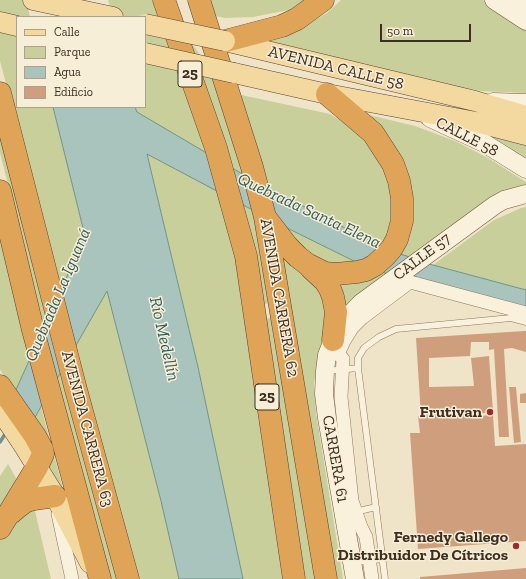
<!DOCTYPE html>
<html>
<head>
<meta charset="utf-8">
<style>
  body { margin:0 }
  #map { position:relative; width:526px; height:579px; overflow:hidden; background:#f0e4c8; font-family:"Zilla Slab",serif }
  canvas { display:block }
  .legend { position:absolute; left:16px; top:16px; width:130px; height:92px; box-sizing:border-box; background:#f7eed8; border:1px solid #ada18e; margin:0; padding:5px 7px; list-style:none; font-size:12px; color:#3d2e20 }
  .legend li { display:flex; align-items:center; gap:8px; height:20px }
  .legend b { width:20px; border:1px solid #ada18e }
  .scale { position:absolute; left:380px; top:24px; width:91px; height:18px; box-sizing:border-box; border:2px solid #3d2e20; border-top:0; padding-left:5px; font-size:12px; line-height:14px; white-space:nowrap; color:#3d2e20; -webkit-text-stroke:3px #f7eed8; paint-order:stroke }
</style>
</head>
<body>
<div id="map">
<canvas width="526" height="579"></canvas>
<ul class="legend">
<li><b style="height:5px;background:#f3d9a0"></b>Calle</li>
<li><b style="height:11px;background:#c9cf9b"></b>Parque</li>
<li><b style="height:11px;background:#a9c4bc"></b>Agua</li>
<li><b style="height:11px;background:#cf9f7d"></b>Edificio</li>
</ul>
<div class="scale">50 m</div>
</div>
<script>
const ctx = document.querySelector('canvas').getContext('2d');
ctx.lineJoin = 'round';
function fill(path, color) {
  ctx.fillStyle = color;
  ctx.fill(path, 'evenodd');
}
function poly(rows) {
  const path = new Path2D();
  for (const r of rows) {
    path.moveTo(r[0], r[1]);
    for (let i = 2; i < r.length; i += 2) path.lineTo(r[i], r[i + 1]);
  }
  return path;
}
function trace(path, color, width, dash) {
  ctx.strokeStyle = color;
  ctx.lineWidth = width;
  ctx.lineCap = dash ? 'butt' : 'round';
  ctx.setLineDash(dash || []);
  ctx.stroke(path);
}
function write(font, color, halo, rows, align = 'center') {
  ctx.font = font + ' "Zilla Slab",serif';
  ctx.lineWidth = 3;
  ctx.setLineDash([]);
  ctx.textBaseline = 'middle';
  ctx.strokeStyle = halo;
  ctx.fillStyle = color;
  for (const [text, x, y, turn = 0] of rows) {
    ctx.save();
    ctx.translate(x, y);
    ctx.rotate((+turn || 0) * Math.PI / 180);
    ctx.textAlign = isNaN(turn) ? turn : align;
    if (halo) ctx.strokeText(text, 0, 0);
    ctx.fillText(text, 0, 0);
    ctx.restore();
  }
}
fill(poly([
  [0,0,28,0,32,17,17,17,17,107,53,107,85,236,61,290,0,61],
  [106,0,154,0,206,153,137,112,135,107,145,107,145,17,111,17],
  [210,0,310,0,294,9,253,17,225,18,210,15],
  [341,0,483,0,526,29,526,93,481,91,446,85,251,40,303,27,327,13],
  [178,24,218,80,244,175,232,168],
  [237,94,330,114,353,128,373,146,385,164,395,210,383,248,271,190],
  [361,113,415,126,455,141,488,158,526,182,526,188,498,193,470,212,411,258,397,254,409,227],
  [0,122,48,318,44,327,0,153],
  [484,132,526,143,526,157],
  [147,154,222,193,237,264,286,579,243,579,198,367],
  [243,205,254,211,272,303,264,304],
  [526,207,526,290,433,265,494,220,521,208],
  [279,224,361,264,340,268,317,262],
  [0,232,31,357,15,392,0,370],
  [279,253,308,277,323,293,329,321,318,360,314,384,316,413,343,579,335,579],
  [379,270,391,274,345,311,335,288,342,283],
  [107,290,161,501,179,579,136,579,75,347],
  [273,317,317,579,304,579,266,319],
  [61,372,121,579,111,579,56,380],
  [41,407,68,507,43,467,34,419],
  [8,464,35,511,51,579,0,579,0,476]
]), '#c9cf9b');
const water = poly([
  [53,107,135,107,137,112,244,175,383,248,433,265,526,290,526,313,410,282,360,264,279,224,147,154,198,367,243,579,179,579,161,501,107,291,34,419,15,392,85,236,53,107]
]);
fill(water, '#a9c4bc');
trace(water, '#6f938a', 1);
fill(poly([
  [26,0,108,0,113,17,30,17]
]), '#f0e4c8');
trace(poly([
  [0,442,7,431]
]), '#6f938a', 3.5);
fill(poly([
  [524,331,526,331,526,352,512,348,504,349,509,437,499,437,494,349,489,350,489,342,471,342,470,356,429,358,429,387,474,386,471,358,489,356,493,412,476,414,477,416,493,415,495,446,526,444,526,541,418,549,410,433,420,433,418,416,421,416,416,338],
  [509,387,516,387,521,442,514,443],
  [526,393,526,403,520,403,520,394],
  [526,568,526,579,420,579,420,577]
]), '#cf9f7d');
const lane = poly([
  [326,371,358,368],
  [355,512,376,507],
  [354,562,383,559],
  [385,579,358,368,358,358,364,348,379,337,396,329,511,318,526,322]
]);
const street = poly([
  [58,514,72,579],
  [372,579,366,537,361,527,352,501,341,397,343,359,338,354,344,341,352,328,362,318,410,282,526,313]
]);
const secondary = poly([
  [494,0,526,21],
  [518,0,526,5],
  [493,102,526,103],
  [430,118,484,143,526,169],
  [355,579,327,418,324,394,325,371,327,355,333,340,341,324,361,303,495,205,504,200,526,194]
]);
const primary = poly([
  [33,0,113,17],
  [0,22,17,26],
  [225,41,475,101,526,116],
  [234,73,327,94,476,122,526,135],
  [0,410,24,446,55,496,90,563]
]);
const highway = poly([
  [164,0,216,148,246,256,294,579],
  [199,0,252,167,265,217,326,579],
  [225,41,282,26,297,19,323,0],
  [0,93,75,386,128,579],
  [0,191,33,330,100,579],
  [268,221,287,246,298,257,307,264,325,273,336,274,357,272,366,270,375,265,385,256,392,248,397,239,402,221,402,198,399,181,393,164,373,133,327,94],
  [311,268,325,281,330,289,333,297,336,312,333,340],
  [0,386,35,436,42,449,43,454,37,467,0,528],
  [11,513,18,507,26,501,34,499,55,496]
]);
trace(lane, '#8d765c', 7);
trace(street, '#8d765c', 14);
trace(secondary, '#6f573f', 19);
trace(primary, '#5b4430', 21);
trace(highway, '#5b4430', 23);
trace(lane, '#faf1dc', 6);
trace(street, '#faf1dc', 13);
trace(secondary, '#faf1dc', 18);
trace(primary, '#f3d9a0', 20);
trace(highway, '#e0a458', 22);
const primaryBridge = poly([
  [145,24,225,41],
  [145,53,234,73]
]);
trace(primaryBridge, '#5b4430', 21, []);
trace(primaryBridge, '#f3d9a0', 20);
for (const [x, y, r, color] of [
  [490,412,4,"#9e2a2b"],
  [516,546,4,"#9e2a2b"]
]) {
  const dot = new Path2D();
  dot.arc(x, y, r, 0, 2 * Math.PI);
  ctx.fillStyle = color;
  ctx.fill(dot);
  trace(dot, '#f7eed8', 1.5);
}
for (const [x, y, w] of [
  [190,74,24],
  [267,397,24]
]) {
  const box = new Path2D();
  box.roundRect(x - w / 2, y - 13, w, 26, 3);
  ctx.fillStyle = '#f7eed8';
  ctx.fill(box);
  trace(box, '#3d2e20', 1);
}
write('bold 15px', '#3d2e20', null, [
  ["25",190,74],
  ["25",267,397]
]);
write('16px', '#3d2e20', '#f7eed8', [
  ["AVENIDA CALLE 58",336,68,14],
  ["CALLE 58",467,137,27],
  ["CALLE 57",422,257,-37],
  ["AVENIDA CARRERA 62",279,298,80],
  ["AVENIDA CARRERA 63",87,429,75],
  ["CARRERA 61",335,459,80]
]);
write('bold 16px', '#3d2e20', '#f7eed8', [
  ["Frutivan",482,412],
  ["Fernedy Gallego",508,537],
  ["Distribuidor De Cítricos",508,555]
], 'right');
write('italic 17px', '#2f5d5a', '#f7eed8', [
  ["Quebrada Santa Elena",309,211,25],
  ["Quebrada La Iguaná",58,295,-67],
  ["Río Medellín",164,339,77]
]);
</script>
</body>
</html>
